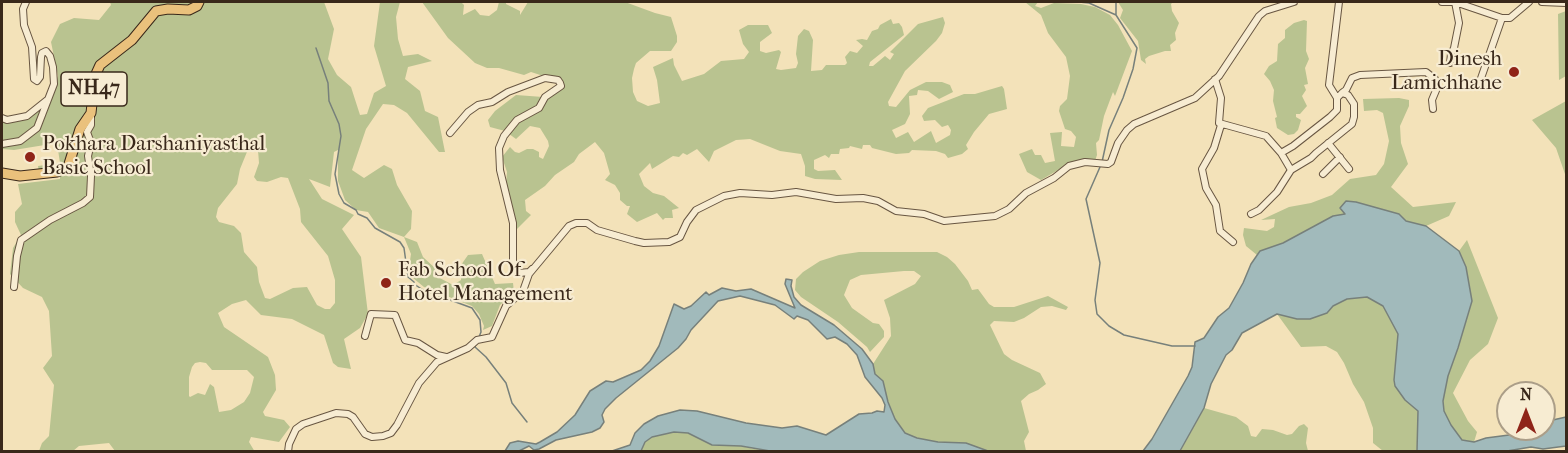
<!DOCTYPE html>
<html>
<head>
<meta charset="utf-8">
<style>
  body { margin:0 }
  #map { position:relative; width:1568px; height:453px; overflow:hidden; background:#f3e2b9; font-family:"IM FELL French Canon",serif }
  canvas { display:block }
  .frame { position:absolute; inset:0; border:3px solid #39281a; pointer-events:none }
  .north { position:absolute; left:1496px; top:381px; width:60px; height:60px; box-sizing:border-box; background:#f7ecd2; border:2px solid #ab9e88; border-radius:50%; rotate:0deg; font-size:16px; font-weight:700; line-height:24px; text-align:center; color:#39281a }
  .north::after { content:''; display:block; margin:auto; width:21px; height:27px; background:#8f2418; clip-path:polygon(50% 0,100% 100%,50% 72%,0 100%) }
</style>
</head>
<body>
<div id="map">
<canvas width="1568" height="453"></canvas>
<div class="frame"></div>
<div class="north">N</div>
</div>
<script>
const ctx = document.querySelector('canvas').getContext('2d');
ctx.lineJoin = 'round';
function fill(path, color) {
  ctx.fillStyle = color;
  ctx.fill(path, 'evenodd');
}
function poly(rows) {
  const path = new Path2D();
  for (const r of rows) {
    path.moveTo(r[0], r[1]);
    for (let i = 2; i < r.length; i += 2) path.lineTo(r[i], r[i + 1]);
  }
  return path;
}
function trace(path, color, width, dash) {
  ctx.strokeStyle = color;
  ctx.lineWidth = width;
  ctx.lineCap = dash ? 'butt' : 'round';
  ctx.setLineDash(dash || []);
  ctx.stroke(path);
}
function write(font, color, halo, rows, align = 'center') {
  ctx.font = font + ' "IM FELL French Canon",serif';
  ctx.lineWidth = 4.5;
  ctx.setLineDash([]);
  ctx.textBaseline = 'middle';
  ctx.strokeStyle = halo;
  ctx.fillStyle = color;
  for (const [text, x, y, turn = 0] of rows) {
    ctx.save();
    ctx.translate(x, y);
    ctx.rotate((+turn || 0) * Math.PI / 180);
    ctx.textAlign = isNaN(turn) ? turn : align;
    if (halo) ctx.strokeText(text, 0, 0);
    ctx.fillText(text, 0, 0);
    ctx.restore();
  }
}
fill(poly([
  [110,2,324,2,334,29,328,59,337,75,351,87,360,115,367,114,374,93,386,86,374,46,380,2,400,2,396,17,398,39,403,56,418,54,432,61,408,67,405,79,420,91,425,111,438,117,445,152,439,152,407,113,394,105,383,104,366,129,352,170,364,178,384,165,392,169,397,185,412,211,411,229,404,237,417,242,423,257,436,269,434,275,453,285,461,280,461,265,468,255,482,254,495,284,513,283,514,292,500,305,492,326,483,330,484,326,479,314,472,306,424,287,413,278,409,267,411,254,404,237,379,228,368,212,356,210,345,200,338,181,338,150,334,152,330,187,309,179,322,199,354,215,342,229,361,257,368,314,360,328,344,339,351,369,338,367,333,363,324,335,292,319,261,315,246,300,232,304,218,313,224,327,268,357,275,375,276,390,263,412,265,416,284,420,290,427,279,442,251,437,249,442,255,452,115,451,109,443,79,446,73,451,39,451,42,443,49,436,54,385,43,368,52,356,49,311,42,297,23,288,10,274,13,248,21,235,15,222,15,212,22,204,18,184,60,179,59,171,39,172,38,166,60,163,57,143,14,150,2,149,2,118,29,118,53,96,58,76,51,42,60,24,74,18,99,20,111,5],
  [249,147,258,150,259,163,254,177,257,181,267,182,281,177,288,178,300,209,301,222,328,256,335,280,335,303,330,309,325,309,317,305,307,287,293,288,270,299,265,298,259,282,257,267,244,252,241,233,234,226,219,222,216,217,218,208,237,184,240,169],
  [200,362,206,363,212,370,247,370,254,377,250,393,244,402,231,410,219,412,214,387,210,384,205,395,198,393,190,397,189,396,189,377,192,367,195,363],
  [422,2,461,2,464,5,463,15,475,9,480,15,489,16,497,10,499,2,506,2,506,4,520,11,520,15,528,2,625,2,655,13,671,17,677,36,677,42,671,51,650,51,636,63,634,69,632,78,633,92,637,101,648,106,660,103,657,80,653,67,673,58,674,65,682,81,704,74,721,61,744,59,749,52,743,44,739,30,748,25,768,25,772,33,760,42,760,51,766,53,779,50,781,52,776,69,781,70,796,68,798,63,796,54,798,36,804,29,809,31,813,40,811,71,822,70,826,65,845,65,847,63,845,57,850,51,857,53,863,46,856,40,862,39,867,40,872,31,878,29,880,25,891,19,893,24,899,23,902,27,904,35,870,62,869,66,873,66,885,56,890,60,894,54,890,52,918,24,943,17,945,23,942,33,936,41,905,71,888,102,889,106,896,107,910,90,926,82,942,82,950,85,953,92,939,99,928,91,918,90,917,95,909,96,910,114,905,124,892,130,896,138,908,132,914,142,931,131,936,143,950,135,951,130,948,125,942,127,935,120,924,121,922,116,928,108,964,94,975,94,1002,86,1004,89,1007,109,989,114,974,132,966,145,968,149,962,154,948,158,945,154,936,151,912,150,909,153,896,154,872,148,870,145,863,145,862,149,850,146,849,148,840,149,839,154,831,154,829,158,825,155,814,160,814,169,818,171,835,170,842,180,815,179,805,176,805,166,801,154,780,151,750,139,736,140,714,151,709,162,697,149,687,155,683,153,679,157,673,156,652,169,650,163,639,174,644,186,653,193,664,196,679,208,672,210,673,218,665,218,663,220,657,213,637,222,627,214,630,206,627,206,620,200,620,193,615,185,605,180,610,174,604,153,595,142,579,154,574,162,555,175,545,186,525,200,526,211,531,215,515,231,506,185,507,172,502,157,510,147,515,152,519,153,527,149,533,149,539,152,539,157,543,159,549,146,548,141,540,128,530,126,516,139,505,131,490,127,488,120,495,111,516,95,543,97,562,82,531,72,524,75,499,68,487,68,475,63,448,38],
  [1025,2,1038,2,1035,6,1041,8,1054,3,1081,4,1095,7,1110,15,1118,25,1132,51,1115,96,1113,92,1104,116,1099,140,1096,143,1097,155,1095,161,1070,163,1041,180,1027,172,1019,154,1032,149,1035,155,1041,155,1045,163,1055,161,1050,133,1062,132,1061,146,1074,147,1076,137,1071,131,1065,129,1059,111,1060,106,1067,99,1070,76,1066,57,1048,33,1041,15],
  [1118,2,1173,2,1171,4,1172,11,1179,23,1175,33,1176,40,1170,45,1171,51,1165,51,1149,56,1145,59,1146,64,1141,60,1138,41,1120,18,1123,10],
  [1566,11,1566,76,1559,80,1558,14],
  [1304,20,1307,21,1306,51,1309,59,1305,68,1308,84,1304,85,1306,90,1302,96,1307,106,1300,114,1296,114,1296,117,1301,120,1298,130,1294,134,1288,135,1277,128,1275,118,1277,117,1273,101,1274,90,1270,81,1264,74,1269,66,1277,61,1278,44,1285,38,1285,30,1294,23],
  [1399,98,1409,100,1409,106,1400,126,1401,143,1408,164,1391,187,1413,207,1456,202,1449,216,1426,226,1406,221,1386,211,1356,202,1346,201,1346,214,1333,216,1283,243,1260,251,1257,255,1246,246,1243,235,1244,228,1267,231,1274,227,1275,219,1261,220,1289,207,1311,203,1332,195,1350,179,1376,175,1384,164,1389,141,1383,113,1377,110,1364,111,1363,99],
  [1566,101,1566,177,1556,148,1532,120],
  [1467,240,1498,318,1488,344,1470,360,1453,393,1468,421,1477,432,1474,442,1462,440,1451,425,1444,411,1443,401,1448,376,1458,348,1472,301,1466,267,1459,251],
  [859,252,937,252,947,257,955,264,968,281,972,290,978,289,989,304,994,307,1014,307,1048,296,1068,307,1066,310,1052,306,1041,307,1024,318,1014,322,994,321,990,325,1004,354,1012,360,1040,373,1046,384,1038,390,1029,394,1021,401,1029,432,1024,441,1026,451,988,451,966,443,938,442,917,438,905,433,895,419,888,402,883,381,875,374,873,364,891,336,890,318,884,300,915,284,921,276,914,271,904,271,861,275,850,280,844,295,852,308,873,323,879,324,884,331,884,337,870,352,867,347,838,322,801,297,795,290,796,279,803,272,820,261,839,255],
  [1367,297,1383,306,1398,334,1394,380,1418,411,1417,451,1383,451,1373,443,1373,428,1364,402,1353,384,1344,363,1337,352,1326,346,1301,347,1277,314,1297,319,1327,313,1333,306,1347,299],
  [1204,408,1236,417,1248,426,1251,436,1256,437,1262,429,1273,430,1287,435,1292,434,1299,426,1304,424,1308,428,1306,443,1308,451,1180,452],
  [674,432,688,433,712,445,741,446,754,449,781,451,641,452,645,442,652,437]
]), '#b9c390');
const water = poly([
  [1346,201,1356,202,1399,214,1406,221,1426,226,1459,251,1466,267,1472,301,1458,348,1448,376,1443,401,1444,411,1451,425,1462,440,1474,442,1486,438,1509,435,1525,429,1544,429,1544,422,1566,417,1566,446,1543,449,1531,447,1501,452,1417,451,1418,411,1405,400,1395,386,1394,380,1398,334,1383,306,1367,297,1347,299,1333,306,1327,313,1310,319,1297,319,1277,314,1242,333,1232,350,1226,355,1211,384,1204,408,1180,451,1143,451,1152,439,1188,376,1192,367,1195,342,1204,338,1218,317,1229,308,1243,283,1251,264,1260,251,1283,243,1333,216,1345,214,1340,208,1346,201],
  [786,279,792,280,791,286,794,297,801,305,834,325,862,349,873,364,875,374,883,381,888,402,895,419,905,433,917,438,938,442,966,443,988,451,770,451,741,446,712,445,688,433,674,432,652,437,645,442,641,451,612,451,630,445,635,433,644,424,658,416,680,410,697,411,746,423,782,428,797,426,826,435,859,414,872,413,877,411,884,412,885,405,882,398,865,377,857,355,847,344,835,337,827,339,808,320,797,316,794,319,775,305,740,296,718,301,691,330,686,339,678,348,616,398,605,409,602,415,604,422,600,428,592,432,556,440,539,449,534,450,529,446,519,451,505,451,510,443,518,441,536,444,540,442,557,432,575,415,590,391,606,381,613,382,641,370,650,361,659,346,674,304,684,309,691,306,706,292,709,295,722,288,736,291,751,289,795,308,785,284,786,279]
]);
fill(water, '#a1babb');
trace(water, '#77807b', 1.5);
trace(poly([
  [1079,2,1089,3,1116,15],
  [316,48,328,83,329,101,339,124,341,136,335,174,339,194,344,203,356,210,358,214,367,218,375,228,400,242,404,248,408,277,414,282,414,284,423,290,472,308,480,320,481,332,479,337],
  [1102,162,1109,130,1123,98,1133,69,1137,48,1116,15,1116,2],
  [1100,167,1086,199,1100,263,1095,300,1097,314,1109,326,1124,335,1172,346,1195,346],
  [476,344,475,347,486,357,506,383,512,403,527,422]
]), '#77807b', 1.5);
const minor = poly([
  [1442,2,1455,2,1502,18,1510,18,1529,2],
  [1542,2,1566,3],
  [1450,63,1451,54,1454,48,1459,23,1455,2],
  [1215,79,1221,98,1219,123,1266,136,1281,153,1291,170],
  [1479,84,1502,18],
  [1342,93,1346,90,1352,78,1360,75,1426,72,1435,79,1437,88,1432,100,1433,109],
  [1337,98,1329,85,1339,2],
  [2,118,7,120,27,116,47,100],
  [1221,125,1214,148,1202,169,1206,188,1216,205,1220,231,1233,242],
  [450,133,468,112,478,105,492,102,508,92,545,78,558,80,560,83,561,86,545,97,539,108,517,120,504,136,499,148,500,170,513,223,513,269,519,273,529,272,532,269],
  [1328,143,1349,169],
  [2,144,20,141,37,128,54,84,53,67,50,56,46,51,42,53,41,57,40,77,37,81,34,79,32,47,24,25,23,9,26,2],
  [1323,174,1340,157],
  [1251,214,1259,210,1277,192,1291,170,1311,158,1316,153,1352,124,1354,117,1354,104,1348,95,1342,93,1337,98,1337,110,1330,117,1293,146,1281,153],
  [14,287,17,256,21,240,50,220,83,203,90,197,91,176,88,156,91,143,87,132,91,125,91,113],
  [365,336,371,314,395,315,405,340,418,343,437,355,446,357],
  [288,452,289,444,296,429,303,424,336,413,348,414,353,417,365,434,372,437,383,436,391,433,397,425,419,383,437,362,468,348,477,340,492,337,506,306,523,291,529,274,569,226,576,223,587,223,597,230,635,241,644,243,669,242,680,237,687,222,696,210,724,196,740,193,772,195,796,192,836,199,863,198,878,201,896,211,924,214,944,221,995,216,1009,209,1026,193,1054,178,1069,166,1085,162,1108,164,1111,162,1118,143,1127,130,1134,124,1195,98,1219,76,1259,16,1265,11,1294,2]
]);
const highway = poly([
  [2,173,20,176,57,172,68,167,80,129,91,113,95,76,100,65,132,40,156,11,168,9,189,10,197,6,199,2]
]);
trace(minor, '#685642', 8);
trace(highway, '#39281a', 11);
trace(minor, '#f7ecd2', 6);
trace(highway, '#eac17c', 9);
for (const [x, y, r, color] of [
  [1514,72,6,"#8f2418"],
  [30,157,6,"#8f2418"],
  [386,283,6,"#8f2418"]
]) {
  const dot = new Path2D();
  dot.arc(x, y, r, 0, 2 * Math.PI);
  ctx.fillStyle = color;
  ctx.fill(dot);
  trace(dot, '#f7ecd2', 2);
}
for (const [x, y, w] of [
  [94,89,66]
]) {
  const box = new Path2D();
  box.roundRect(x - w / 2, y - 17, w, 34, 4.5);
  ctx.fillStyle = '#f7ecd2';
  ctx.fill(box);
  trace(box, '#39281a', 1.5);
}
write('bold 20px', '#39281a', null, [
  ["NH47",94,89]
]);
write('21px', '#39281a', '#f7ecd2', [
  ["Dinesh",1502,60,"right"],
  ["Lamichhane",1502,84,"right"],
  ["Pokhara Darshaniyasthal",42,145],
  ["Basic School",42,169],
  ["Fab School Of",398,271],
  ["Hotel Management",398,295]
], 'left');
</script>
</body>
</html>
